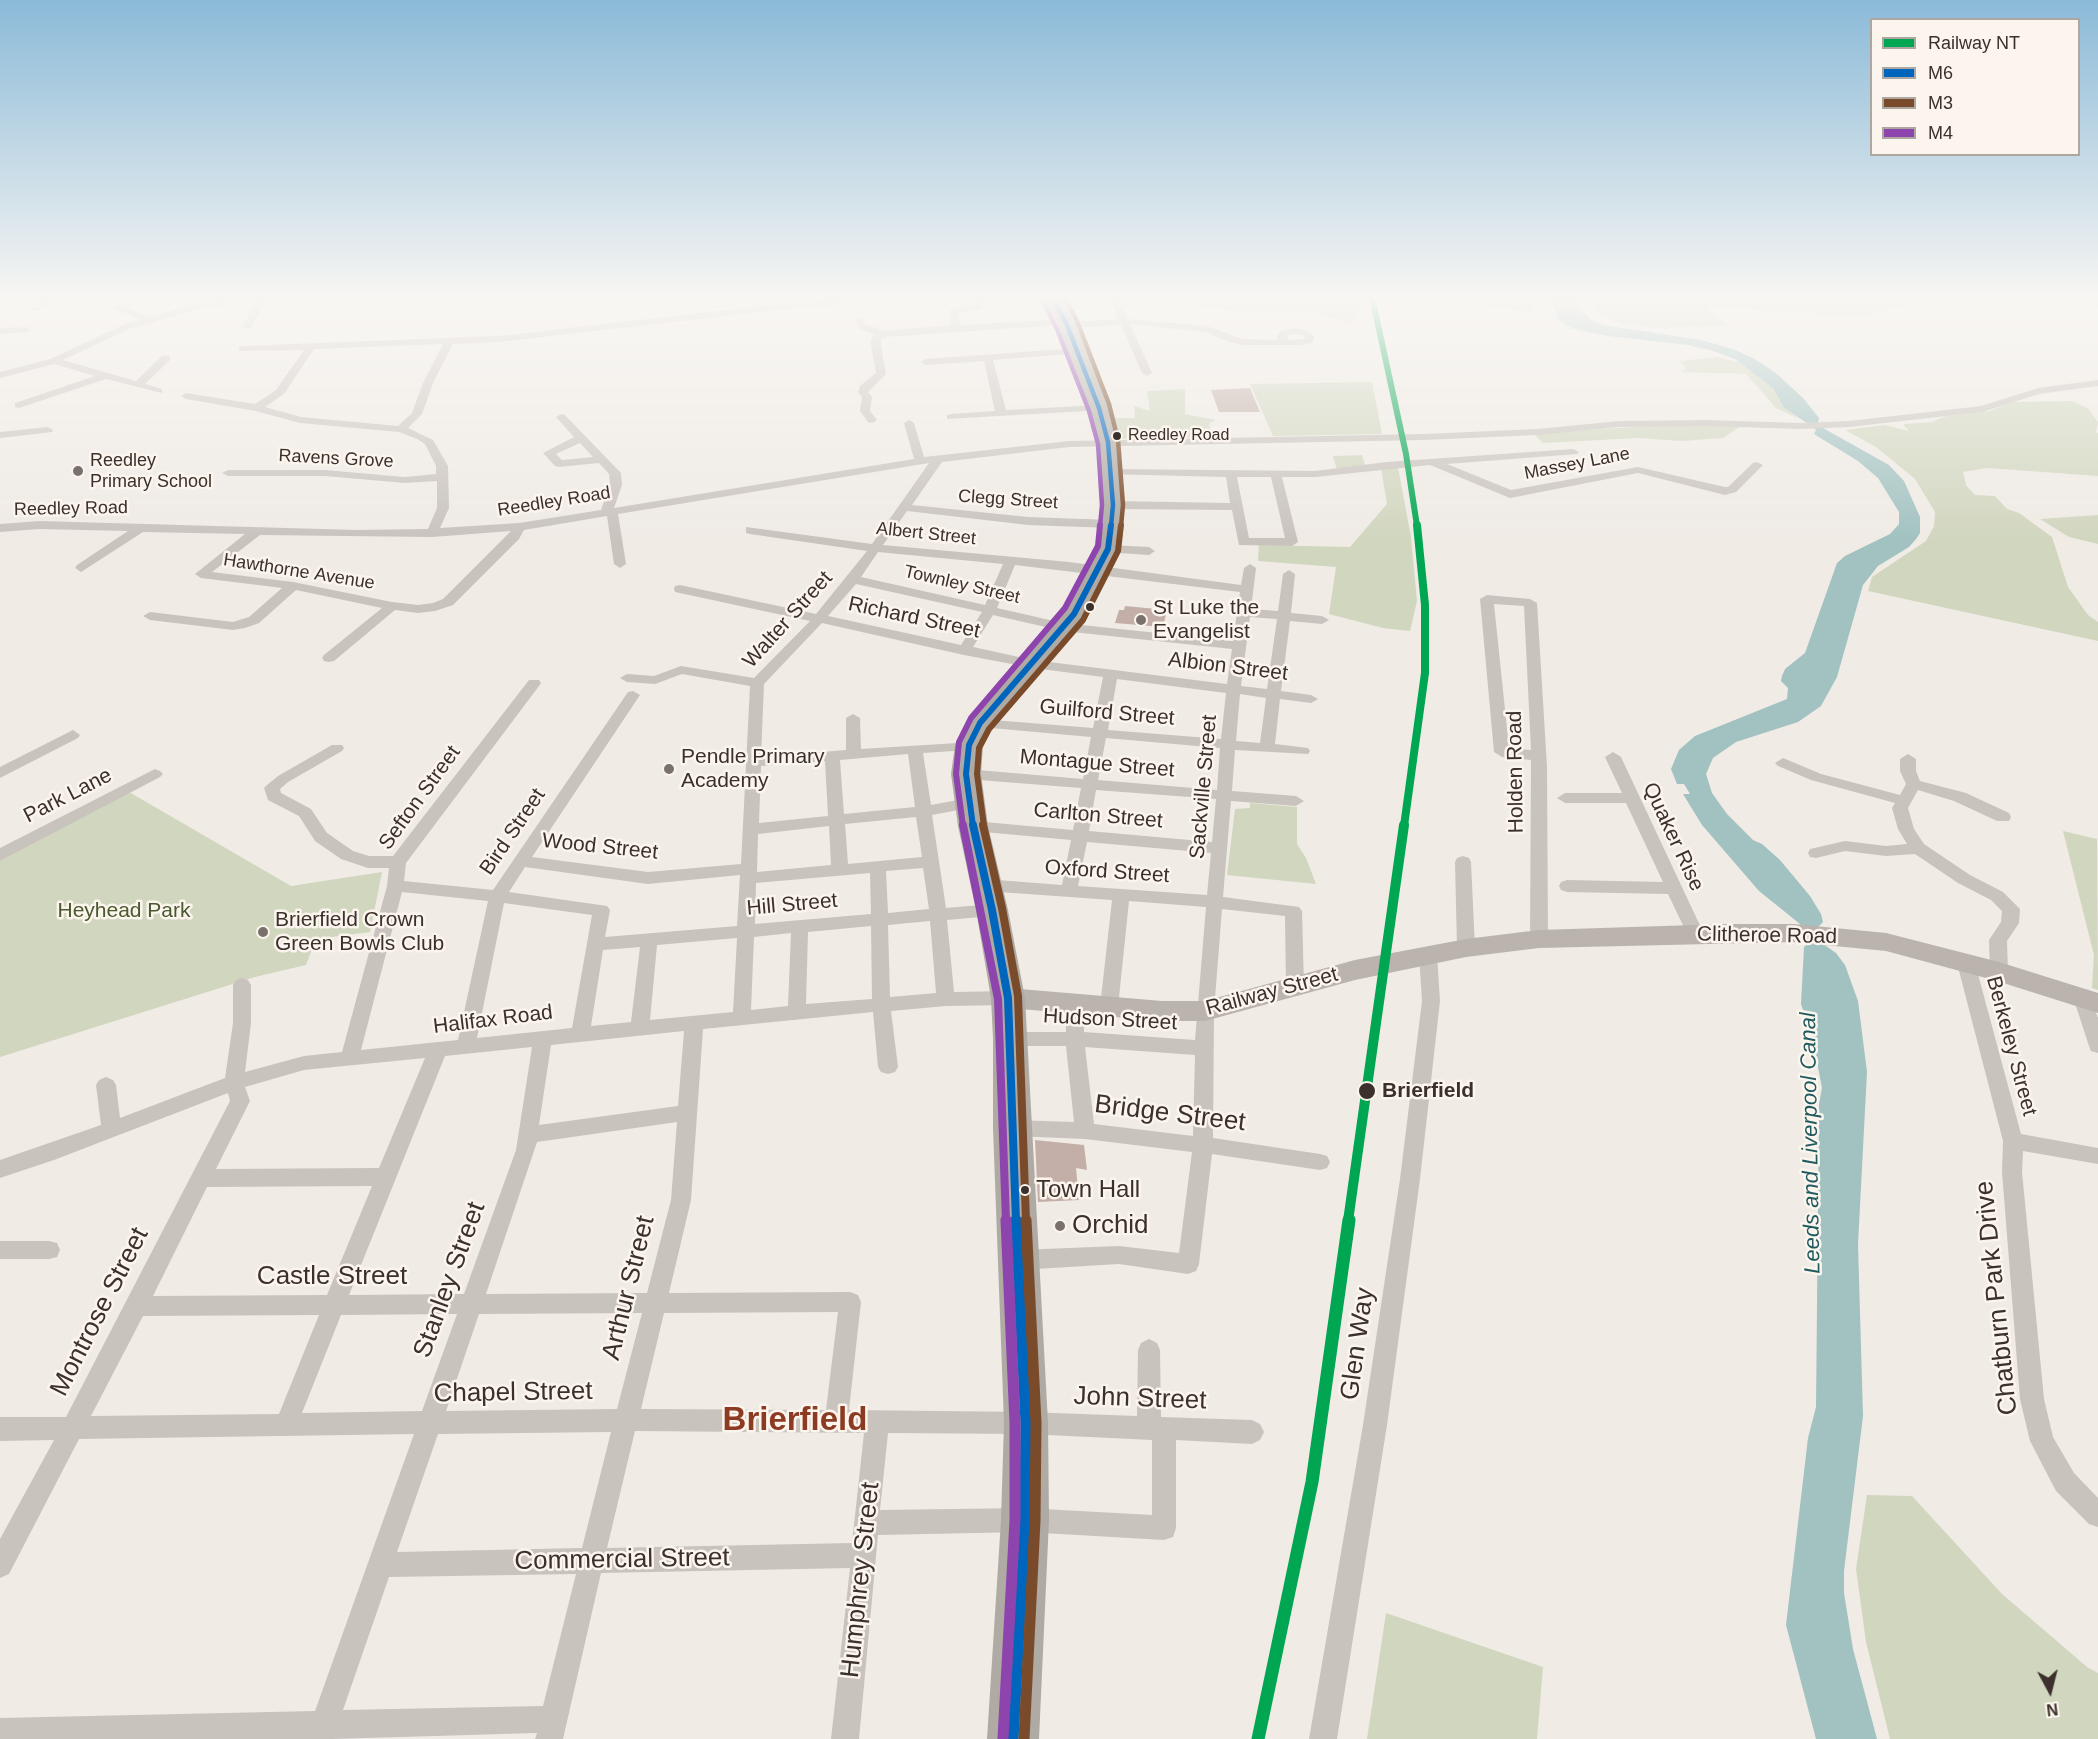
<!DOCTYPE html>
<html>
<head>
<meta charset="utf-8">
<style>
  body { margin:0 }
  #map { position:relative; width:2098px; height:1739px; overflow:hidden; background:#f0ebe5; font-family:Helvetica,sans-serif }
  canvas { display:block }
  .legend { position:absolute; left:1870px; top:18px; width:210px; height:138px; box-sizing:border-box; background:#fbf5ee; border:2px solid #aea6a0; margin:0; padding:8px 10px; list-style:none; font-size:18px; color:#3b302b }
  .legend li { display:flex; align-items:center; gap:12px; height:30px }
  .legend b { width:30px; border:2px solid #aea6a0 }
  .north { position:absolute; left:2020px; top:1661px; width:60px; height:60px; -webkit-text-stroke:4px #fbf5ee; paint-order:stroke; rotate:173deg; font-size:16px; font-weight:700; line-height:24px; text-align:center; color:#3b302b }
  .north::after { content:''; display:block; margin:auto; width:21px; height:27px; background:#3b302b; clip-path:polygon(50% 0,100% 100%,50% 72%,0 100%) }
</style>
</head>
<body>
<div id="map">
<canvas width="2098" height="1739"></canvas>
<ul class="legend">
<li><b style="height:8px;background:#00a651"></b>Railway NT</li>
<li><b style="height:8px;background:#0065bd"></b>M6</li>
<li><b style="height:8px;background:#7a4b2a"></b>M3</li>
<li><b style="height:8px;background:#8e44ad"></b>M4</li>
</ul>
<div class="north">N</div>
</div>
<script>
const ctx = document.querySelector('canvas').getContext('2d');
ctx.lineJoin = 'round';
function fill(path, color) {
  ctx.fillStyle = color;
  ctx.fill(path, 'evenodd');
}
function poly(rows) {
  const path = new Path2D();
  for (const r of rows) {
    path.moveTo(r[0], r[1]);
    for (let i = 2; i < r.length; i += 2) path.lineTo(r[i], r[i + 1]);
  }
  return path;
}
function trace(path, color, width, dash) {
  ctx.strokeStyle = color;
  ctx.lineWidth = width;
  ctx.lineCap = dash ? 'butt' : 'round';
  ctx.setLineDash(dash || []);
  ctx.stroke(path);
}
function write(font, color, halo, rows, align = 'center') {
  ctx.font = font + ' Helvetica,sans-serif';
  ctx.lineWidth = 5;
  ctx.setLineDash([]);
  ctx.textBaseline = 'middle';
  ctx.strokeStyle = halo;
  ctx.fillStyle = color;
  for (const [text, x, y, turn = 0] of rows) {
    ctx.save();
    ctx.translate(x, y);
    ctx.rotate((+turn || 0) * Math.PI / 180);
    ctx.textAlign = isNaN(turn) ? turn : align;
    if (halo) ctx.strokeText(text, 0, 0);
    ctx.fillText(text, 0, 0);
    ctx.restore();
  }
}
fill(poly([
  [1178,297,1358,297,1361,310,1350,324,1316,313,1229,311,1182,301],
  [1379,297,1479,297,1533,305,1531,314,1466,299,1381,300],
  [1594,297,1941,297,1948,300,1906,304,1881,313,1838,316,1794,311,1765,312,1747,307,1728,308,1724,305,1708,306,1712,313,1732,326,1674,327,1665,329,1615,322,1594,310],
  [1718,357,1739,362,1750,369,1773,388,1784,408,1799,419,1776,408,1746,374,1680,372,1687,369,1679,361],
  [1372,382,1382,434,1273,436,1250,384],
  [1185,389,1185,414,1216,420,1209,423,1211,437,1118,439,1113,418,1135,418,1134,406,1150,411,1147,391],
  [2071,401,2088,408,2098,422,2096,432,2098,433,2098,476,1987,468,1963,472,1966,485,1975,495,1995,496,2007,509,2019,513,2052,537,2068,587,2088,615,2098,622,2098,641,1868,591,1872,577,1926,541,1934,526,1935,512,1915,479,1876,447,1845,430,1885,425,1909,431,1903,424,1933,422,1938,419,1959,412,1989,411,2013,402],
  [1669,425,1741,426,1723,438,1682,441,1638,438,1543,443,1533,433],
  [1362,455,1365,465,1337,470,1333,456],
  [1398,467,1411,537,1417,601,1410,631,1383,628,1329,614,1336,567,1258,561,1259,545,1350,547,1387,504,1381,468],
  [2098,515,2098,544,2069,537,2040,519],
  [129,792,291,886,382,872,370,932,324,938,314,944,306,965,255,977,0,1057,0,861],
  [1250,803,1297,807,1297,844,1306,858,1316,884,1227,875,1235,809,1250,808],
  [2063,831,2097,839,2098,990,2092,988,2094,955],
  [1867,1495,1912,1496,2002,1594,2087,1667,2098,1673,2098,1739,1890,1739,1866,1642,1856,1569],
  [1386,1613,1543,1667,1537,1739,1367,1739]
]), '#d1d6bf');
fill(poly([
  [1552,297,1582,297,1578,306,1581,311,1593,321,1603,325,1701,340,1733,349,1755,359,1777,374,1803,398,1819,418,1818,422,1823,428,1889,465,1904,481,1920,517,1920,533,1916,539,1909,547,1878,566,1863,585,1837,677,1821,706,1798,722,1736,742,1713,758,1706,774,1712,793,1727,814,1753,840,1762,844,1780,860,1810,896,1821,914,1823,922,1818,927,1826,946,1836,953,1845,965,1858,1001,1867,1072,1858,1244,1863,1416,1844,1571,1844,1593,1853,1649,1877,1739,1816,1739,1786,1625,1808,1438,1816,1407,1819,1104,1822,1088,1812,1036,1801,1004,1804,947,1809,943,1800,924,1759,891,1702,825,1683,794,1690,794,1684,784,1677,784,1671,769,1679,750,1695,736,1787,699,1788,688,1781,681,1782,676,1785,669,1805,653,1837,563,1845,556,1890,534,1899,524,1899,512,1878,478,1858,461,1814,434,1816,430,1807,423,1784,408,1773,388,1735,359,1710,350,1688,345,1608,336,1577,330,1565,325,1557,318]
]), '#a1c2c1');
fill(poly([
  [1250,388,1260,412,1219,412,1211,390],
  [1125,606,1167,610,1163,627,1115,623,1119,610,1124,610],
  [1035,1140,1084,1145,1087,1170,1076,1168,1079,1200,1038,1202]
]), '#c3afa7');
fill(poly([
  [44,297,54,297,37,311,31,311,31,307,44,297],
  [229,297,252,297,207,307,129,329,63,360,136,381,162,356,170,356,170,360,145,384,162,389,162,393,106,379,19,408,15,407,15,403,95,376,54,364,0,378,0,372,50,359,123,325,140,320,115,309,115,305,121,305,150,317,203,302,229,297],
  [255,297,265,297,266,301,251,328,245,328,243,326,256,301,255,297],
  [839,297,870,297,866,300,499,342,453,344,433,383,422,414,408,428,433,440,448,466,449,508,440,528,519,523,601,510,610,485,609,474,599,463,559,467,555,466,543,453,574,437,556,417,561,414,565,415,621,473,622,485,614,508,914,459,904,423,909,420,914,423,924,457,1069,441,1424,434,1536,429,1620,421,1707,420,1800,423,1849,421,1981,406,2038,388,2098,380,2098,386,2039,394,1982,412,1849,427,1800,429,1707,426,1620,427,1536,435,1424,440,1069,447,942,462,912,505,1028,517,1112,520,1118,524,1112,528,1028,525,907,511,883,545,1069,562,1241,585,1244,568,1250,564,1256,568,1251,609,1278,611,1283,574,1289,570,1295,574,1291,613,1322,616,1329,620,1322,624,1290,621,1281,691,1311,695,1318,699,1311,703,1280,699,1275,744,1308,748,1310,751,1308,754,1235,750,1232,791,1296,796,1304,801,1296,806,1231,801,1223,897,1299,907,1302,911,1304,987,1301,992,1295,994,1289,992,1286,987,1285,916,1222,909,1214,1011,1213,1138,1320,1154,1327,1156,1330,1162,1327,1168,1320,1170,1212,1154,1199,1264,1196,1271,1188,1274,1119,1264,1019,1270,1011,1267,1008,1260,1011,1253,1019,1250,1119,1246,1179,1253,1192,1152,1085,1139,1012,1136,1005,1134,1002,1128,1005,1122,1012,1120,1074,1122,1066,1046,1011,1046,1004,1044,1002,1039,1004,1034,1011,1032,1066,1032,1066,1004,1069,999,1075,997,1081,999,1084,1004,1084,1032,1195,1040,1206,907,1129,901,1118,1007,1115,1012,1109,1014,1103,1012,1100,1007,1112,900,985,891,979,889,977,885,979,881,985,879,1062,885,1071,840,973,831,967,830,965,826,967,822,973,821,1073,830,1081,788,966,779,958,774,966,769,1083,779,1091,737,980,727,973,723,980,719,1093,728,1103,677,1033,668,964,655,822,623,764,684,761,757,846,750,846,718,853,714,860,718,861,749,974,742,976,745,969,750,923,753,931,805,969,798,977,803,969,808,932,815,946,908,992,904,998,906,1001,910,998,914,992,916,947,920,954,992,1008,991,1014,993,1017,998,1014,1003,1008,1005,946,1006,891,1011,898,1067,895,1072,888,1074,881,1072,878,1067,873,1012,703,1029,691,1200,669,1293,850,1292,858,1295,861,1302,849,1410,1026,1412,1137,1416,1138,1350,1141,1343,1149,1339,1157,1343,1160,1350,1161,1417,1252,1420,1260,1424,1264,1432,1260,1440,1252,1444,1176,1440,1176,1528,1173,1537,1164,1540,1025,1532,878,1535,859,1739,831,1739,850,1568,601,1573,563,1739,535,1739,537,1733,333,1739,0,1739,0,1718,315,1711,414,1434,79,1439,9,1574,0,1578,0,1539,54,1440,0,1441,0,1417,66,1417,230,1101,228,1093,54,1160,0,1178,0,1160,101,1125,96,1085,99,1080,106,1077,113,1080,116,1085,120,1118,225,1078,233,1023,233,985,236,980,242,978,248,980,251,985,251,1023,245,1072,304,1056,342,1052,387,886,389,868,368,868,341,859,315,841,299,816,268,800,264,788,267,785,278,776,332,745,342,745,344,748,342,751,288,782,280,789,281,793,311,809,327,833,353,851,369,856,393,856,529,680,539,680,541,683,539,686,406,863,404,881,493,890,628,692,633,691,640,695,532,857,648,872,741,864,750,686,682,674,655,684,627,682,620,678,627,674,654,676,681,666,754,678,810,621,675,592,674,589,675,586,680,585,816,614,867,551,750,534,746,533,746,527,872,544,929,463,618,514,626,564,620,568,614,564,607,516,524,530,519,539,453,605,435,611,418,613,395,610,334,661,329,662,324,661,322,658,324,655,382,608,296,590,259,623,245,628,233,630,150,620,143,616,150,612,233,622,249,617,282,588,201,578,195,574,245,534,143,532,81,572,75,568,77,565,128,531,39,529,0,532,0,524,39,521,357,530,428,529,437,508,437,481,405,483,325,476,228,476,222,473,228,470,325,470,405,477,436,474,436,466,425,444,417,439,399,432,300,423,256,411,186,399,181,396,186,393,255,404,276,390,304,350,239,351,239,347,242,346,499,336,839,297],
  [443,344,423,383,412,413,398,426,301,417,265,407,284,394,314,349,443,344],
  [580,443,593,457,562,460,556,454,580,443],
  [511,531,443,599,433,603,418,605,392,602,293,582,212,572,260,535,432,537,511,531],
  [878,552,1003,564,985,605,861,577,878,552],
  [1015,565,1240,592,1233,641,1063,623,997,608,1015,565],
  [856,584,982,612,961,645,828,616,856,584],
  [993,615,1063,631,1232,649,1227,684,1033,660,973,647,993,615],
  [1250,617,1277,619,1267,689,1241,686,1250,617],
  [1117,679,1226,693,1221,739,1108,730,1117,679],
  [1240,694,1266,698,1260,743,1236,741,1240,694],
  [1106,738,1220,748,1217,790,1098,780,1106,738],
  [908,754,915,807,844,814,840,760,908,754],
  [825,761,828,816,759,823,761,766,825,761],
  [1096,790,1216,799,1212,842,1089,831,1096,790],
  [916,817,922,857,848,864,845,824,916,817],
  [829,826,831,865,757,872,758,834,829,826],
  [1087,842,1211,853,1207,895,1078,886,1087,842],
  [525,867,648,884,740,875,737,926,605,937,610,910,607,906,509,892,525,867],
  [923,868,929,909,888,913,886,871,923,868],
  [870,873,871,914,755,924,756,883,870,873],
  [402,892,488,901,458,1040,361,1050,402,892],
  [504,903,592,915,572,1028,477,1038,504,903],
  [930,921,936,993,890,997,888,925,930,921],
  [871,926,872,999,806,1004,808,932,871,926],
  [791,933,788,1006,751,1010,754,937,791,933],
  [737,938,733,1012,650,1020,657,945,737,938],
  [640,947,631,1022,591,1026,603,950,640,947],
  [684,1031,678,1106,539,1125,551,1045,684,1031],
  [532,1047,516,1150,464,1294,349,1295,445,1056,532,1047],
  [1085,1047,1195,1055,1193,1136,1094,1124,1085,1047],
  [425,1058,379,1168,216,1169,250,1101,245,1087,304,1070,425,1058],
  [677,1122,671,1200,647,1293,486,1294,537,1142,677,1122],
  [372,1186,327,1295,153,1296,207,1187,372,1186],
  [838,1312,826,1410,641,1409,664,1313,838,1312],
  [642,1313,617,1409,446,1411,479,1314,642,1313],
  [457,1314,422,1411,302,1413,341,1315,457,1314],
  [319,1315,279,1414,91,1416,143,1316,319,1315],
  [635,1431,864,1433,852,1543,607,1548,635,1431],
  [611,1432,582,1548,397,1552,438,1434,611,1432],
  [888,1433,1026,1434,1152,1440,1152,1515,1025,1508,880,1510,888,1433],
  [576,1574,543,1706,343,1710,389,1577,576,1574],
  [980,297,989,299,983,305,983,309,957,314,961,325,1065,319,1070,322,1118,319,1109,297,1118,297,1127,319,1207,326,1242,339,1278,340,1277,336,1281,331,1295,328,1309,331,1315,337,1312,343,1300,345,1242,345,1229,342,1205,332,1130,324,1152,373,1147,376,1142,373,1121,325,1067,328,1062,325,885,337,881,340,881,346,886,374,868,392,872,397,870,411,877,420,872,423,868,422,860,411,862,397,858,392,860,386,876,373,871,346,871,339,875,335,858,328,856,319,862,319,865,324,883,331,951,325,949,311,956,307,974,305,980,297],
  [1295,334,1303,335,1305,339,1288,340,1287,335,1295,334],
  [25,327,30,330,28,332,0,334,0,328,25,327],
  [1077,348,1081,349,1081,353,993,360,1006,410,1099,405,1104,408,1103,410,947,419,947,415,951,414,995,411,984,361,926,365,921,362,926,359,1077,348],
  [48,427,53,430,52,432,0,438,0,432,48,427],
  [1573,449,1579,452,1577,454,1447,464,1511,490,1638,467,1725,487,1728,487,1753,463,1757,462,1763,465,1736,492,1725,495,1638,473,1510,498,1430,465,1315,477,1282,477,1298,542,1292,546,1239,545,1232,510,1113,509,1107,505,1113,501,1230,503,1226,477,1106,474,1104,472,1110,469,1315,471,1386,462,1573,449],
  [1237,477,1271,477,1285,538,1249,538,1237,477],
  [1108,545,1149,547,1155,551,1149,555,1104,552,1102,549,1108,545],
  [1487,595,1530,599,1537,603,1547,767,1548,939,1545,943,1539,945,1533,943,1530,939,1531,760,1502,757,1494,752,1480,599,1487,595],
  [1494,604,1524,606,1531,750,1509,748,1494,604],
  [73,730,80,735,78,738,0,778,0,767,73,730],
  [1613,752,1621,757,1704,934,1701,938,1695,940,1689,938,1668,894,1567,892,1561,890,1559,886,1561,882,1567,880,1663,882,1626,803,1565,803,1557,798,1565,793,1622,793,1605,757,1613,752],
  [1908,754,1916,759,1916,771,1920,781,1966,793,2009,813,2011,817,2009,821,1997,821,1954,801,1918,790,1908,808,1914,829,1924,844,1970,875,2003,892,2020,909,2019,923,2007,941,2008,972,2005,977,1999,979,1993,977,1990,972,1989,940,2001,922,2002,911,1991,900,1958,883,1915,854,1886,856,1845,851,1816,858,1810,857,1808,853,1810,849,1845,841,1886,846,1907,844,1898,829,1892,808,1895,803,1811,780,1778,766,1775,763,1783,758,1821,774,1900,795,1906,784,1900,771,1900,759,1908,754],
  [155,769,160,771,163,774,160,777,0,861,0,848,155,769],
  [1463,856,1469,858,1471,862,1475,948,1472,952,1466,954,1460,952,1457,948,1455,862,1457,858,1463,856],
  [1428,949,1434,950,1437,955,1440,1001,1420,1179,1387,1425,1337,1739,1309,1739,1363,1425,1400,1179,1422,1001,1419,955,1422,950,1428,949],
  [1966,957,1972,958,1975,963,2021,1134,2098,1148,2098,1164,2023,1151,2022,1172,2044,1399,2053,1437,2074,1473,2098,1498,2098,1527,2089,1524,2056,1491,2030,1441,2020,1399,2002,1172,2003,1141,1957,963,1960,958,1966,957],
  [2082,990,2088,992,2098,1018,2098,1053,2091,1051,2089,1046,2073,997,2076,992,2082,990],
  [0,1241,49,1241,57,1243,60,1250,57,1257,49,1259,0,1259,0,1241]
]), '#c9c3be');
fill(poly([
  [1726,924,1794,924,1886,933,1999,962,2098,993,2098,1013,1997,981,1886,951,1794,942,1539,948,1466,957,1355,980,1205,1021,1162,1021,1008,1008,999,1005,995,998,999,991,1008,988,1162,1001,1205,1001,1355,960,1466,939,1539,930,1726,924]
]), '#bab3ae');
fill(poly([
  [1043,297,1061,297,1076,325,1109,408,1119,442,1124,505,1120,549,1087,614,993,726,983,745,981,774,988,826,1008,910,1025,998,1048,1423,1049,1520,1039,1739,987,1739,1001,1520,1004,1423,993,1128,993,1039,991,998,976,910,958,826,951,774,955,745,966,723,1063,611,1096,549,1102,505,1097,442,1089,408,1058,325,1043,297]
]), '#afaaa4');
trace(poly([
  [1052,297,1067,325,1099,408,1108,442,1113,505,1111,526]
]), '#0065bd', 4.5);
trace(poly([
  [973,826,966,774,969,745,980,723,1074,614,1108,549,1111,525]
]), '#0065bd', 6);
trace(poly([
  [973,825,992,910,1008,998,1016,1221]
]), '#0065bd', 8);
trace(poly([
  [1013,1739,1025,1520,1026,1423,1016,1220]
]), '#0065bd', 11);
trace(poly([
  [1064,297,1077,321,1109,404,1118,440,1123,505,1121,526]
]), '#7a4b2a', 4.5);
trace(poly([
  [984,826,977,774,979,748,989,729,1083,620,1118,551,1121,525]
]), '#7a4b2a', 6);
trace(poly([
  [983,825,1002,908,1018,996,1026,1221]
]), '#7a4b2a', 8);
trace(poly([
  [1024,1739,1035,1521,1036,1423,1026,1220]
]), '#7a4b2a', 11);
trace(poly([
  [1043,302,1057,329,1089,411,1098,444,1102,505,1100,526]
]), '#8e44ad', 4.5);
trace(poly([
  [963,826,956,774,959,742,971,718,1065,608,1098,546,1100,525]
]), '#8e44ad', 6);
trace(poly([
  [963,825,998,999,1006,1221]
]), '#8e44ad', 8);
trace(poly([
  [1003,1738,1015,1520,1015,1423,1006,1220]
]), '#8e44ad', 11);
trace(poly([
  [1372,297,1406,454,1417,526]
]), '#00a651', 6);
trace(poly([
  [1404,826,1425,673,1425,605,1417,525]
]), '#00a651', 8);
trace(poly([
  [1348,1221,1404,825]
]), '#00a651', 10);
trace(poly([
  [1258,1739,1312,1482,1349,1220]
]), '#00a651', 13);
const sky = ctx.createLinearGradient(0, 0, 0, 541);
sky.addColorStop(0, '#8bbad8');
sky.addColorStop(0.55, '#f8f6f3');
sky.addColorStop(1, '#f8f6f300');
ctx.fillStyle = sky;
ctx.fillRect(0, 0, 2098, 541);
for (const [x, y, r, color] of [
  [1117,436,5,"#3b302b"],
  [78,471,6,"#7a716c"],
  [1090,607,5,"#3b302b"],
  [1141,620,6,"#7a716c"],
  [669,769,6,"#7a716c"],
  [263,932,6,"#7a716c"],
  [1367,1091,9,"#3b302b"],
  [1025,1190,5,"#3b302b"],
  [1060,1226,6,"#7a716c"]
]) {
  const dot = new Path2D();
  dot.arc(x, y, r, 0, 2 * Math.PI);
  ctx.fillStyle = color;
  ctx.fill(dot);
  trace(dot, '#fbf5ee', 2);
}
write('16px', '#3b302b', '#fbf5ee', [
  ["Reedley Road",1128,436]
], 'left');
write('18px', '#3b302b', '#fbf5ee', [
  ["Ravens Grove",336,459,3],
  ["Massey Lane",1577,464,-11],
  ["Clegg Street",1008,500,4],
  ["Reedley Road",554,502,-9],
  ["Reedley Road",71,509,-1],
  ["Albert Street",926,534,6],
  ["Hawthorne Avenue",299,572,9],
  ["Townley Street",962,585,13]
]);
write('18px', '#3b302b', '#fbf5ee', [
  ["Reedley",90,461],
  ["Primary School",90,482]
], 'left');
write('21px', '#3b302b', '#fbf5ee', [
  ["St Luke the",1153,608],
  ["Evangelist",1153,632],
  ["Pendle Primary",681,757],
  ["Academy",681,781],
  ["Brierfield Crown",275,920],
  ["Green Bowls Club",275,944]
], 'left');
write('21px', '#3b302b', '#fbf5ee', [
  ["Richard Street",914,618,12],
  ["Walter Street",788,620,-48],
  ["Albion Street",1228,667,7],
  ["Guilford Street",1107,713,5],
  ["Montague Street",1097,764,5],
  ["Holden Road",1516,772,-91],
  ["Sackville Street",1204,787,-85],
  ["Park Lane",68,796,-27],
  ["Sefton Street",420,798,-54],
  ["Carlton Street",1098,816,5],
  ["Bird Street",513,832,-56],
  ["Quaker Rise",1673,837,65],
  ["Wood Street",600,847,6],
  ["Oxford Street",1107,872,4],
  ["Hill Street",792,905,-5],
  ["Clitheroe Road",1767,936,1],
  ["Railway Street",1272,992,-15],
  ["Halifax Road",493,1020,-7],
  ["Hudson Street",1110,1020,3],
  ["Berkeley Street",2011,1046,75]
]);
write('21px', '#4a5a2e', '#fbf5ee', [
  ["Heyhead Park",124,911]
]);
write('bold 21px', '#3b302b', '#fbf5ee', [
  ["Brierfield",1382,1091]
], 'left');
write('italic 22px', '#1f5a5e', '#fbf5ee', [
  ["Leeds and Liverpool Canal",1811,1143,-91]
]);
write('24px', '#3b302b', '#fbf5ee', [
  ["Town Hall",1036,1190]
], 'left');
write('26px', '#3b302b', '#fbf5ee', [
  ["Bridge Street",1170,1114,7],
  ["Castle Street",332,1277],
  ["Stanley Street",450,1280,-70],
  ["Arthur Street",629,1288,-76],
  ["Chatburn Park Drive",1997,1298,-96],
  ["Montrose Street",100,1312,-63],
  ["Glen Way",1358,1344,-82],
  ["Chapel Street",513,1393,-1],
  ["John Street",1140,1399,2],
  ["Commercial Street",622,1560,-1],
  ["Humphrey Street",861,1580,-84]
]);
write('26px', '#3b302b', '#fbf5ee', [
  ["Orchid",1072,1226]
], 'left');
write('bold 33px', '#8c3b22', '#fbf5ee', [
  ["Brierfield",795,1421]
]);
</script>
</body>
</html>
